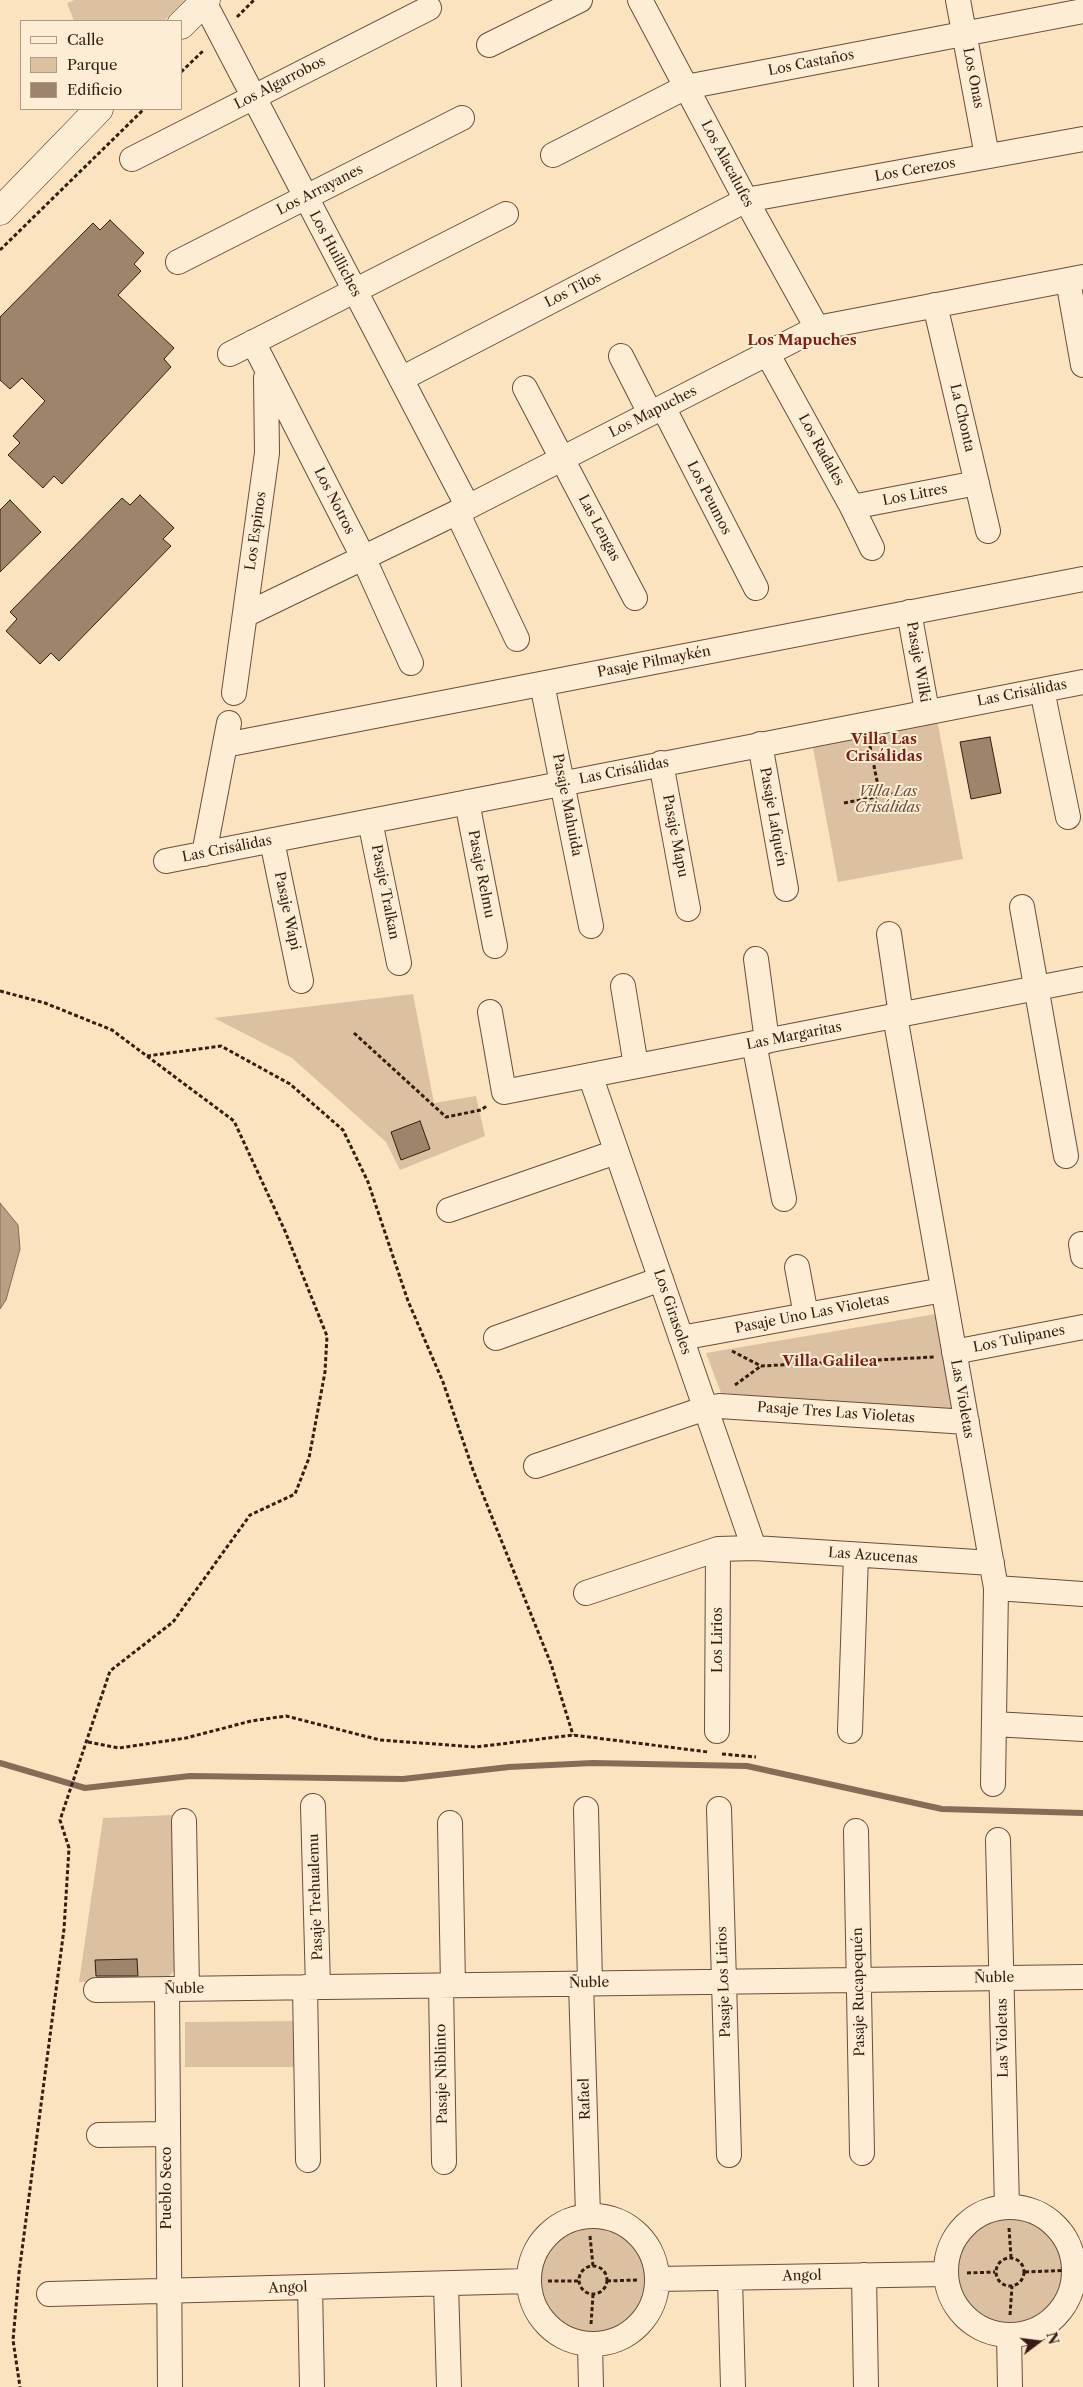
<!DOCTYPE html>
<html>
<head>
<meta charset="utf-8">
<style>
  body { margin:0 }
  #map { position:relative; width:1083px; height:2387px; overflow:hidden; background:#fce3bf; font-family:"Libre Caslon Text",serif }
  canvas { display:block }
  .legend { position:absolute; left:20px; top:20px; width:162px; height:90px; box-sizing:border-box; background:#fdedd5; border:1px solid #ae9a87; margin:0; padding:6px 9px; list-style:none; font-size:15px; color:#371d11 }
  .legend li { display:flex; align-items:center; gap:10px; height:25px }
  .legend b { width:25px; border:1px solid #ae9a87 }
  .north { position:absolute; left:1013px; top:2317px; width:50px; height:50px; -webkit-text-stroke:4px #fdedd5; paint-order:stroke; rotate:75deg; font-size:14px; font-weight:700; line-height:20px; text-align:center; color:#371d11 }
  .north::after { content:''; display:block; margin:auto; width:18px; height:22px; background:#371d11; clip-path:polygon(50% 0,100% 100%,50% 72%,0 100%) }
</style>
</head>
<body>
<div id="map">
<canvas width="1083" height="2387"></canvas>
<ul class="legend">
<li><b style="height:6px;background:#fdedd5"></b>Calle</li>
<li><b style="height:14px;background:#dbc1a1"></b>Parque</li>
<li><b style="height:14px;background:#9d846b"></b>Edificio</li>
</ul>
<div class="north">N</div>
</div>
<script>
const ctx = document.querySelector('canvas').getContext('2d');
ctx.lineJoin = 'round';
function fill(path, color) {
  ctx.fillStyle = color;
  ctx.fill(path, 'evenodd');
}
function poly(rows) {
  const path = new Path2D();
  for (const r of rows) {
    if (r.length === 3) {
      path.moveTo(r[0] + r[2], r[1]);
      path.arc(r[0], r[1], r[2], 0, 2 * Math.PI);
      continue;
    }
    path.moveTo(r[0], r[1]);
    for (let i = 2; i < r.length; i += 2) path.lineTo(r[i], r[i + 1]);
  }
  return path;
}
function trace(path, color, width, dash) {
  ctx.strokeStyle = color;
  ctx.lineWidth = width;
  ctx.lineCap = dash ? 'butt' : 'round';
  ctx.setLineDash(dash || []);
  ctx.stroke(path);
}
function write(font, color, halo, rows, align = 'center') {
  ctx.font = font + ' "Libre Caslon Text",serif';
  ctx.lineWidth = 4;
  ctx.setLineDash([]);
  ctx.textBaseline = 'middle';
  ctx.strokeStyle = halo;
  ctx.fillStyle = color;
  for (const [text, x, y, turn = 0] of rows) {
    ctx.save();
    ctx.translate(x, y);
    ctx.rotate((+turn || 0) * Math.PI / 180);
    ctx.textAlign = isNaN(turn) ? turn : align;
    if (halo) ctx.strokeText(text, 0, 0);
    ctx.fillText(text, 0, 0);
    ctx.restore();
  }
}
fill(poly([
  [74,0,183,0,184,1,164,21,74,21,67,3],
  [937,719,963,859,838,882,812,742],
  [413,994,434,1103,476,1096,485,1136,400,1170,386,1142,292,1058,214,1018],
  [936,1314,952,1413,721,1393,706,1353],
  [172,1815,174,1971,166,1979,79,1982,103,1818],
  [299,2021,299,2067,185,2067,185,2022],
  [1010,2270,52],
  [592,2282,59]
]), '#dbc1a1');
const water = poly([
  [0,1203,18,1225,20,1249,6,1300,0,1309,0,1203]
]);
fill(water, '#b9a084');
trace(water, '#856c56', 1);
trace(poly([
  [0,1763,85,1788,190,1776,403,1779,509,1767,593,1763,747,1766,942,1809,1083,1813]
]), '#856c56', 6);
const building = poly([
  [110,220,144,253,134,264,141,271,118,295,174,348,164,359,171,367,62,484,54,476,43,488,8,455,20,443,13,436,45,401,22,378,10,389,0,380,0,317,93,223,100,230,110,220],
  [140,495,174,528,163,539,171,546,59,661,51,653,40,664,6,631,17,619,10,612,122,498,130,505,140,495],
  [10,500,41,532,0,572,0,510,10,500],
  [990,737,1001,793,971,799,960,742,990,737],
  [420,1121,430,1149,401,1160,391,1132,420,1121],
  [137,1959,138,1976,96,1976,95,1960,137,1959]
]);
fill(building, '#9d846b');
trace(building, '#371d11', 1);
const minor = poly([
  [203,0,468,507],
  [640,0,746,200,817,328],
  [958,0,987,156],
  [489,45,580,0],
  [553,155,686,87,1083,11],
  [132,159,429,8],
  [178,262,462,118],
  [1068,280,1083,365],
  [935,305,988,531],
  [253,342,363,557,411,663],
  [767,353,852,507,872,548],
  [230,354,506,214],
  [621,356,650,413],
  [401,379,746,200,1083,139],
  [525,388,635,598],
  [663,407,756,588],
  [852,507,977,483],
  [457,512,517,639],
  [909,612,927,711],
  [245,615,468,507,817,328,1083,277],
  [542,684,591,926],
  [1042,690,1068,817],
  [234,693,267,453,266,378],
  [760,744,786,889],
  [225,745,1083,579],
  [661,763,688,909],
  [467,802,495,946],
  [370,821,399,963],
  [272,841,301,981],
  [204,854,229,723],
  [166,861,1083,682],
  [1022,907,1066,1156],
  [889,934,901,1015],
  [756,959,767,1041],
  [623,986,636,1066],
  [490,1012,504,1092,1083,979],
  [895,1016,996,1588,993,1784],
  [754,1043,784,1199],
  [590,1075,754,1548],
  [449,1210,616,1152],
  [1081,1244,1083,1256],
  [797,1267,806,1315],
  [496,1338,661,1279],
  [681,1338,943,1290],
  [954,1352,1083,1327],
  [536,1466,706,1408,719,1406,967,1422],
  [996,1588,1083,1594],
  [586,1593,718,1549,754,1548,992,1563],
  [994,1724,1083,1729],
  [717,1731,718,1549],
  [850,1731,856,1555],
  [313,1806,318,1987],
  [586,1809,590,1983],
  [719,1809,729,2155],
  [184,1821,187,1989],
  [450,1823,453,1985],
  [856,1831,862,2153],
  [998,1840,1007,2207],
  [581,1983,588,2215],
  [441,1986,444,2162],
  [305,1987,308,2160],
  [167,1989,170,2387],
  [96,1990,1083,1977],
  [99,2135,167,2134],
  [1010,2271,64],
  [593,2280,64],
  [864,2275,866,2387],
  [730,2278,733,2387],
  [657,2279,946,2274],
  [446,2284,449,2387],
  [310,2287,312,2387],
  [49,2294,527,2281],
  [1009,2335,1010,2387],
  [590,2345,591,2387]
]);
const secondary = poly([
  [181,25,206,0],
  [0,211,99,109]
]);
trace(minor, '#684e3c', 26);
trace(secondary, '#371d11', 29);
trace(poly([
  [237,17,254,0],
  [181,72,204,50],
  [0,250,144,109],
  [870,746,880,796],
  [844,803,919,789],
  [0,991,45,1003,112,1030,234,1121,285,1231,327,1336,325,1372,309,1458,295,1494,250,1515,173,1622,110,1671,60,1820,69,1848,64,1929,19,2273,13,2340,20,2387],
  [354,1033,446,1117,481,1110,488,1105],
  [147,1056,221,1046,290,1084,343,1130,368,1182,408,1301,443,1382,473,1470,551,1664,573,1735],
  [732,1351,761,1366,934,1357],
  [735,1385,761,1366],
  [88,1742,119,1748,186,1738,251,1721,286,1716,380,1740,476,1747,573,1735,708,1752],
  [722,1754,756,1757],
  [1009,2228,1011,2257],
  [590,2236,593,2266],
  [1010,2272,14],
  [593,2280,14],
  [1025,2272,1073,2270],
  [967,2273,995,2272],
  [548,2281,578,2281],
  [607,2281,637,2280],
  [1010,2315,1012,2286],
  [591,2324,593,2295]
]), '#371d11', 3, [4, 2.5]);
trace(minor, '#fdedd5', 24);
trace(secondary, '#fdedd5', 28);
write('14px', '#371d11', '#fdedd5', [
  ["Los Castaños",811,63,-11],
  ["Los Onas",973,78,79],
  ["Los Algarrobos",280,83,-27],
  ["Los Alacalufes",727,164,62],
  ["Los Cerezos",915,170,-10],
  ["Los Arrayanes",320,190,-27],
  ["Los Huilliches",335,254,62],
  ["Los Tilos",573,290,-27],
  ["Los Mapuches",653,412,-27],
  ["La Chonta",962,418,77],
  ["Los Radales",821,450,61],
  ["Los Litres",915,495,-11],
  ["Los Peumos",709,498,63],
  ["Los Notros",334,501,63],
  ["Las Lengas",599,528,62],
  ["Los Espinos",256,531,-82],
  ["Pasaje Pilmaykén",654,662,-11],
  ["Pasaje Wilki",918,662,80],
  ["Las Crisálidas",1022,693,-11],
  ["Las Crisálidas",624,771,-11],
  ["Pasaje Mahuida",567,805,79],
  ["Pasaje Lafquén",773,817,80],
  ["Pasaje Mapu",675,836,79],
  ["Las Crisálidas",227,849,-11],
  ["Pasaje Relmu",481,874,79],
  ["Pasaje Tralkan",385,892,79],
  ["Pasaje Wapi",287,911,78],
  ["Las Margaritas",794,1036,-11],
  ["Los Girasoles",672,1312,71],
  ["Pasaje Uno Las Violetas",812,1314,-11],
  ["Los Tulipanes",1019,1339,-11],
  ["Las Violetas",962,1399,80],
  ["Pasaje Tres Las Violetas",836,1413,4],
  ["Las Azucenas",873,1556,4],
  ["Los Lirios",718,1640,-90],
  ["Pasaje Trehualemu",316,1897,-92],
  ["Ñuble",994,1978,-1],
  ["Pasaje Los Lirios",724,1982,-92],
  ["Ñuble",589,1983,-1],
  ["Ñuble",184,1989,-1],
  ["Pasaje Rucapequén",859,1992,-91],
  ["Las Violetas",1003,2038,-91],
  ["Pasaje Niblinto",442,2074,-91],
  ["Rafael",585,2099,-92],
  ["Pueblo Seco",167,2188,-90],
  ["Angol",802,2276,-1],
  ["Angol",288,2288,-2]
]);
write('italic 14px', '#684e3c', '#fdedd5', [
  ["Villa Las",888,792],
  ["Crisálidas",888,808]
]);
write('bold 15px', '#7a1f14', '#fdedd5', [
  ["Los Mapuches",802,341],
  ["Villa Las",884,740],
  ["Crisálidas",884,757],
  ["Villa Galilea",830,1362]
]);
</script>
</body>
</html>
